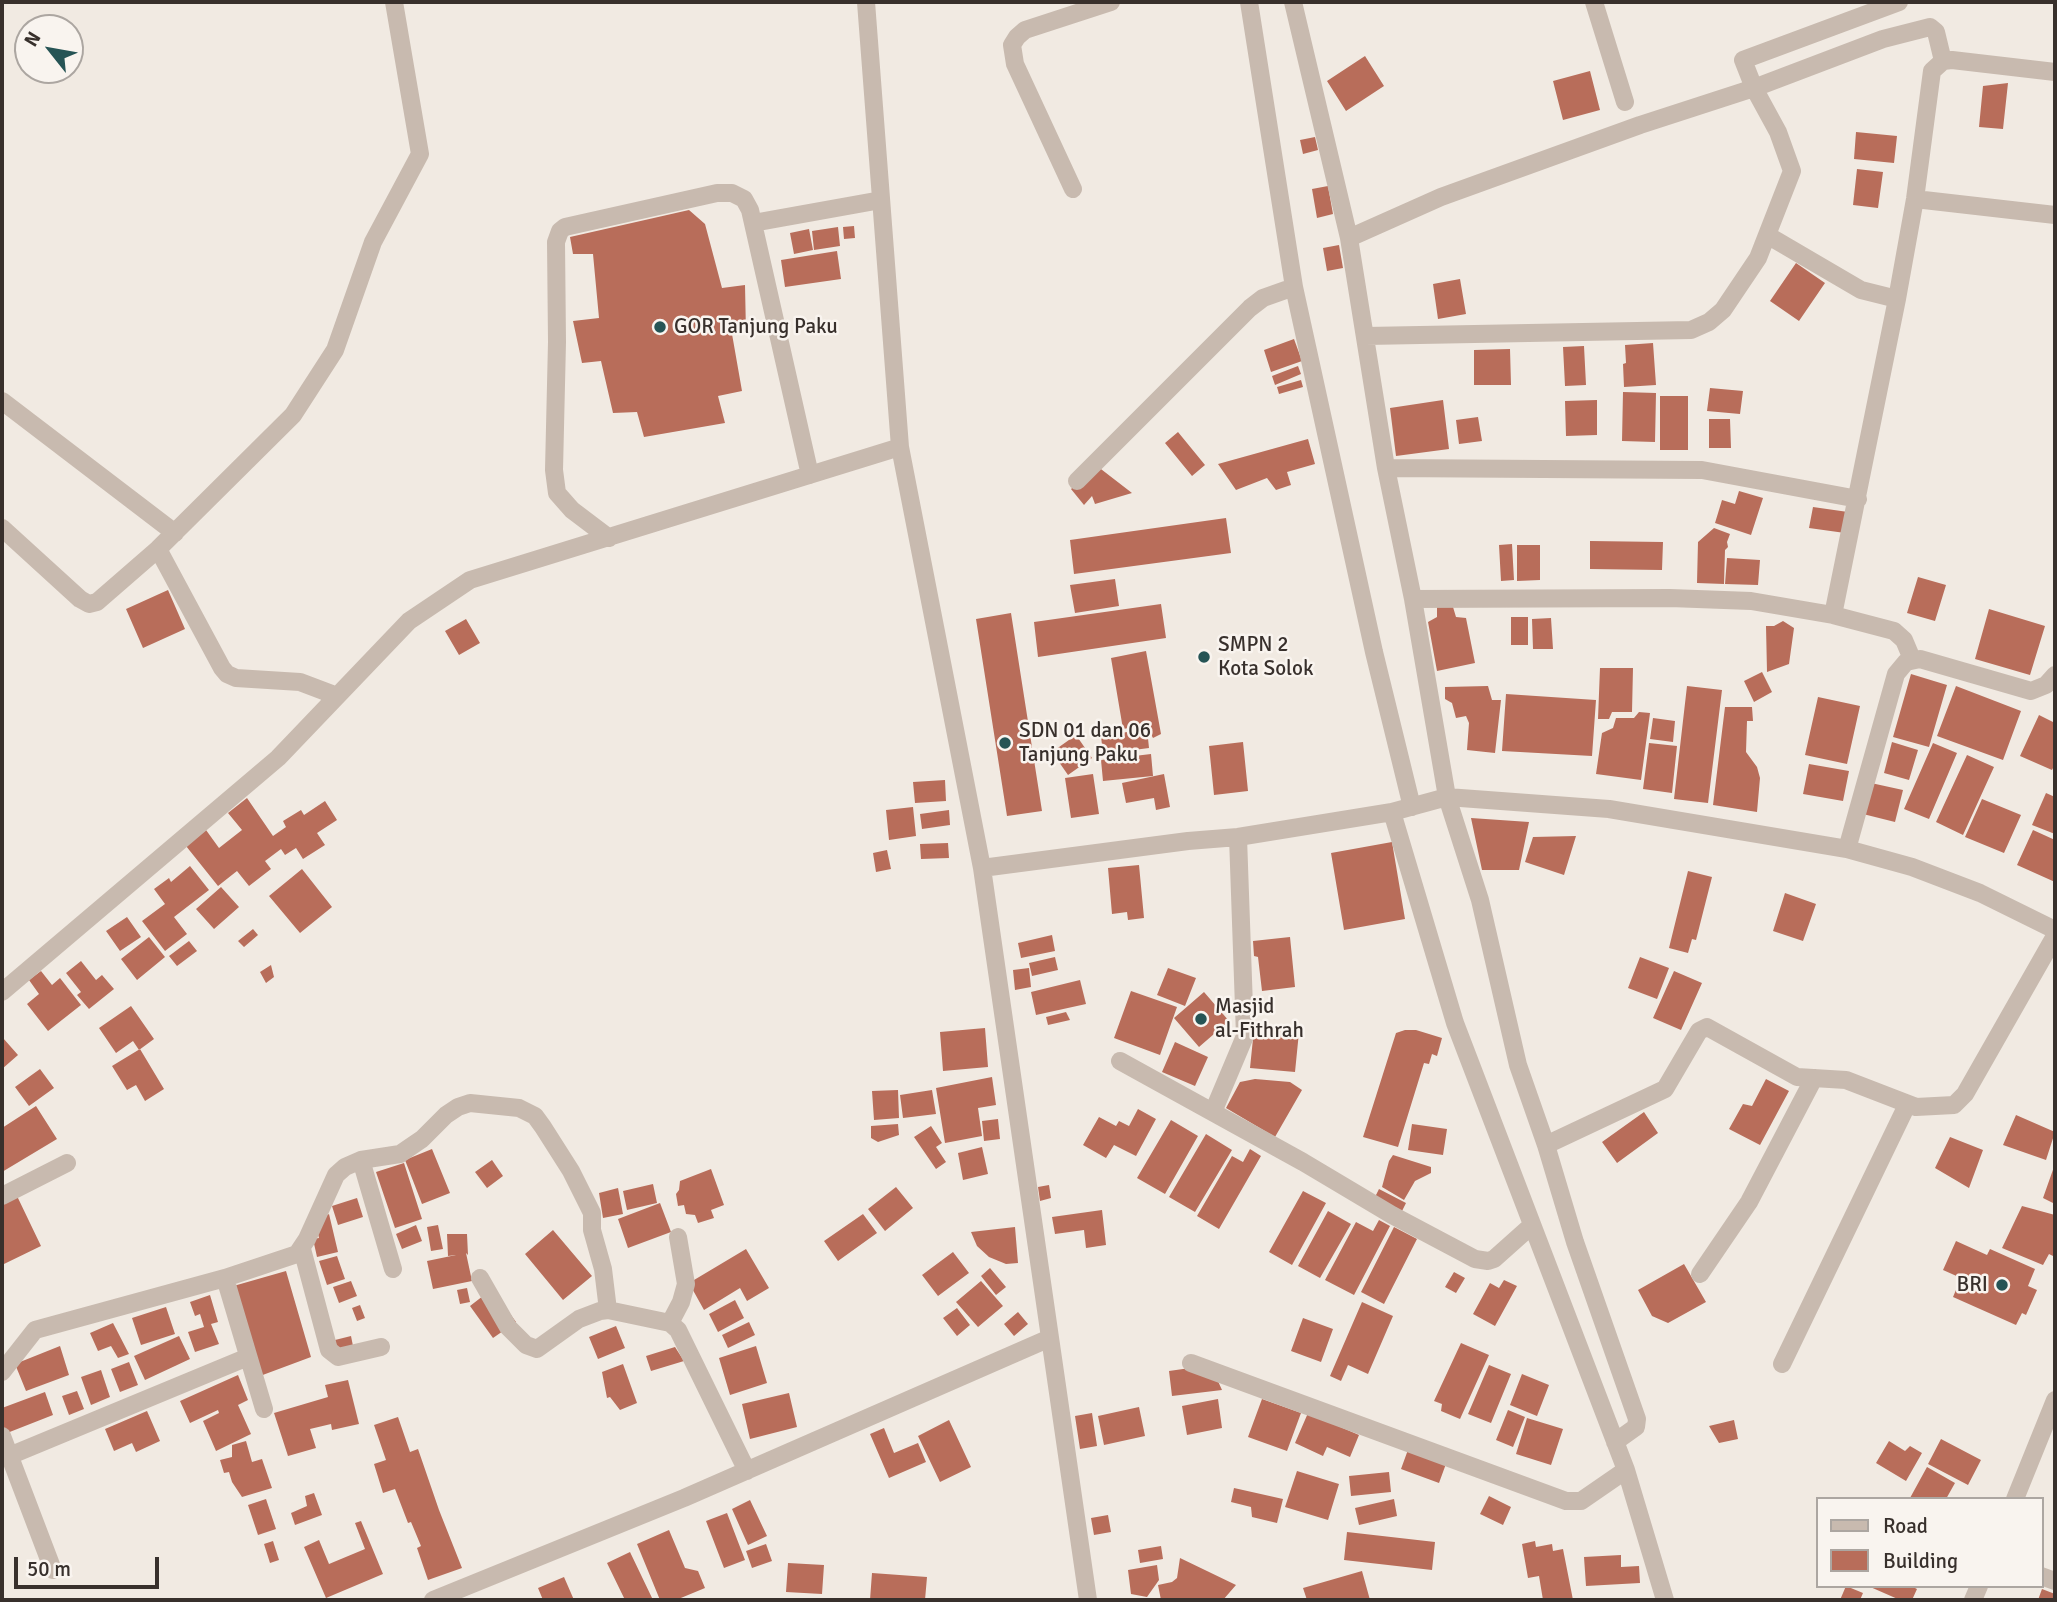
<!DOCTYPE html>
<html>
<head>
<meta charset="utf-8">
<style>
  body { margin:0 }
  #map { position:relative; width:2057px; height:1602px; overflow:hidden; background:#f1eae2; font-family:Signika,sans-serif }
  canvas { display:block }
  .frame { position:absolute; inset:0; border:4px solid #38302c; pointer-events:none }
  .legend { position:absolute; left:1816px; top:1497px; width:228px; height:91px; box-sizing:border-box; background:#f9f4ef; border:2px solid #aca6a1; margin:0; padding:9px 12px; list-style:none; font-size:21px; color:#38302c }
  .legend li { display:flex; align-items:center; gap:14px; height:35px }
  .legend b { width:35px; border:2px solid #aca6a1 }
  .north { position:absolute; left:14px; top:14px; width:70px; height:70px; box-sizing:border-box; background:#f9f4ef; border:2px solid #aca6a1; border-radius:50%; rotate:301deg; font-size:19px; font-weight:700; line-height:28px; text-align:center; color:#38302c }
  .north::after { content:''; display:block; margin:auto; width:24px; height:32px; background:#265455; clip-path:polygon(50% 0,100% 100%,50% 72%,0 100%) }
  .scale { position:absolute; left:14px; top:1557px; width:145px; height:32px; box-sizing:border-box; border:4px solid #38302c; border-top:0; padding-left:9px; font-size:21px; line-height:24px; white-space:nowrap; color:#38302c; -webkit-text-stroke:5px #f9f4ef; paint-order:stroke }
</style>
</head>
<body>
<div id="map">
<canvas width="2057" height="1602"></canvas>
<div class="frame"></div>
<ul class="legend">
<li><b style="height:9px;background:#c8baaf"></b>Road</li>
<li><b style="height:19px;background:#b86d5a"></b>Building</li>
</ul>
<div class="north">N</div>
<div class="scale">50 m</div>
</div>
<script>
const ctx = document.querySelector('canvas').getContext('2d');
ctx.lineJoin = 'round';
function fill(path, color) {
  ctx.fillStyle = color;
  ctx.fill(path, 'evenodd');
}
function poly(rows) {
  const path = new Path2D();
  for (const r of rows) {
    path.moveTo(r[0], r[1]);
    for (let i = 2; i < r.length; i += 2) path.lineTo(r[i], r[i + 1]);
  }
  return path;
}
function trace(path, color, width, dash) {
  ctx.strokeStyle = color;
  ctx.lineWidth = width;
  ctx.lineCap = dash ? 'butt' : 'round';
  ctx.setLineDash(dash || []);
  ctx.stroke(path);
}
function write(font, color, halo, rows, align = 'center') {
  ctx.font = font + ' Signika,sans-serif';
  ctx.lineWidth = 5;
  ctx.setLineDash([]);
  ctx.textBaseline = 'middle';
  ctx.strokeStyle = halo;
  ctx.fillStyle = color;
  for (const [text, x, y, turn = 0] of rows) {
    ctx.save();
    ctx.translate(x, y);
    ctx.rotate((+turn || 0) * Math.PI / 180);
    ctx.textAlign = isNaN(turn) ? turn : align;
    if (halo) ctx.strokeText(text, 0, 0);
    ctx.fillText(text, 0, 0);
    ctx.restore();
  }
}
fill(poly([
  [1365,56,1384,86,1346,111,1327,81],
  [1590,71,1600,110,1563,120,1553,81],
  [2008,83,2003,129,1979,127,1983,86],
  [1856,132,1897,136,1894,163,1854,159],
  [1315,137,1318,150,1303,154,1300,140],
  [1857,169,1883,172,1878,208,1853,205],
  [1328,186,1333,214,1317,218,1312,189],
  [689,210,705,224,722,288,745,285,746,333,732,334,742,391,718,396,725,423,644,437,637,412,613,413,601,361,582,363,573,321,599,318,593,254,573,254,570,237],
  [854,226,855,238,844,239,843,227],
  [838,227,840,246,814,250,812,231],
  [809,229,813,250,794,254,790,233],
  [1339,245,1343,268,1327,271,1323,248],
  [837,251,841,279,785,287,781,260],
  [1796,263,1825,283,1799,321,1770,301],
  [1460,279,1466,314,1438,319,1433,284],
  [1294,339,1302,361,1271,372,1264,350],
  [1653,343,1656,385,1624,387,1623,364,1626,363,1625,345],
  [1584,346,1586,385,1565,386,1563,347],
  [1510,349,1511,385,1474,385,1474,350],
  [1298,366,1301,374,1275,385,1272,376],
  [1301,380,1303,387,1279,394,1277,387],
  [1710,388,1743,391,1740,414,1707,411],
  [1623,392,1656,393,1655,442,1622,441],
  [1660,396,1688,396,1688,450,1660,450],
  [1443,400,1449,449,1396,456,1390,408],
  [1597,400,1597,435,1566,436,1565,401],
  [1478,417,1482,441,1459,444,1456,420],
  [1709,419,1730,419,1731,448,1709,448],
  [1178,432,1205,465,1192,476,1165,443],
  [1308,439,1315,464,1287,472,1291,485,1276,490,1267,478,1236,490,1218,464],
  [1097,466,1132,493,1095,504,1092,496,1084,505,1071,489],
  [1739,491,1763,498,1751,535,1715,523,1722,500,1735,504],
  [1813,507,1848,512,1845,533,1809,528],
  [1226,518,1231,553,1074,574,1070,540],
  [1714,528,1730,534,1727,542,1728,547,1725,550,1724,584,1697,583,1698,542],
  [1590,541,1663,542,1662,570,1590,569],
  [1512,544,1514,580,1501,581,1499,545],
  [1517,545,1540,545,1540,580,1517,581],
  [1727,558,1760,560,1758,585,1725,584],
  [1918,577,1946,585,1935,621,1907,613],
  [1115,579,1119,606,1075,613,1070,585],
  [168,590,185,629,143,648,126,609],
  [1161,604,1166,638,1038,657,1034,622],
  [1437,607,1453,607,1456,617,1466,618,1475,663,1437,671,1428,622,1437,617],
  [1989,609,2045,626,2030,675,1975,659],
  [1011,613,1042,811,1007,816,976,619],
  [1511,617,1528,617,1528,645,1511,645],
  [1551,618,1553,649,1533,649,1532,619],
  [466,619,480,643,459,655,445,631],
  [1783,621,1794,628,1789,664,1767,672,1766,626,1774,626],
  [1146,651,1161,734,1153,738,1146,725,1123,729,1111,658],
  [1600,668,1633,668,1632,712,1612,712,1609,719,1598,719],
  [1762,672,1772,692,1754,702,1744,681],
  [1911,674,1947,685,1929,747,1893,737],
  [1488,686,1492,700,1501,700,1495,753,1467,750,1469,723,1466,716,1456,718,1452,703,1445,699,1445,687],
  [1687,686,1722,690,1708,803,1674,799],
  [1956,686,2021,711,2003,760,1937,736],
  [1506,694,1596,700,1592,756,1502,751],
  [1818,697,1860,706,1847,764,1805,755],
  [1725,707,1752,707,1753,721,1747,721,1746,752,1757,767,1760,778,1757,812,1713,805],
  [1639,712,1650,713,1641,780,1596,774,1602,733,1613,728,1616,718,1634,718],
  [2039,715,2055,723,2055,764,2052,770,2020,756],
  [1653,718,1675,721,1673,742,1650,739],
  [1147,729,1149,748,1103,754,1101,736],
  [1076,735,1092,758,1068,775,1052,752],
  [1243,742,1248,791,1214,795,1209,746],
  [1892,742,1918,750,1909,780,1884,773],
  [1649,743,1677,746,1672,793,1643,789],
  [1933,743,1957,753,1929,819,1904,809],
  [1151,754,1153,776,1103,781,1101,760],
  [1967,755,1994,767,1963,835,1936,822],
  [1809,764,1849,771,1843,801,1803,794],
  [1093,774,1099,814,1071,818,1065,778],
  [1164,774,1170,807,1156,810,1154,798,1126,803,1122,783],
  [945,780,946,801,915,803,913,782],
  [1871,783,1903,790,1895,822,1863,814],
  [2046,793,2055,797,2055,834,2032,825],
  [247,798,273,836,286,827,283,821,301,810,304,815,325,801,337,820,317,833,325,845,303,859,296,848,285,855,281,849,265,861,271,869,249,886,237,871,218,886,186,846,206,830,219,848,242,830,228,813],
  [1982,799,2021,815,2004,853,1965,837],
  [913,807,916,836,889,840,886,810],
  [949,810,950,825,922,829,920,814],
  [1471,818,1529,822,1519,870,1482,870],
  [2033,830,2055,840,2055,882,2017,865],
  [1576,836,1564,875,1525,862,1533,837],
  [1392,842,1405,919,1344,930,1331,853],
  [948,843,949,858,921,859,920,844],
  [887,850,891,869,876,872,873,853],
  [1139,865,1144,918,1128,920,1127,912,1112,914,1108,868],
  [190,866,209,890,174,917,187,934,165,951,142,921,165,904,154,889,169,878,171,882],
  [302,869,332,907,300,933,269,896],
  [1688,871,1712,877,1696,940,1692,939,1688,953,1669,948],
  [221,887,239,907,214,929,196,909],
  [1785,893,1816,904,1803,941,1773,931],
  [127,917,141,937,120,951,106,931],
  [253,929,258,935,244,947,238,941],
  [1052,935,1055,951,1021,958,1018,943],
  [149,937,165,957,137,980,121,959],
  [1290,937,1295,987,1262,991,1258,957,1254,956,1253,941],
  [189,941,197,951,177,966,169,956],
  [1055,957,1058,970,1032,976,1029,963],
  [1640,957,1669,968,1657,999,1628,988],
  [81,961,96,980,102,975,114,989,89,1009,77,995,81,992,66,973],
  [271,965,274,977,266,983,260,972],
  [1029,968,1031,987,1015,990,1013,970],
  [1168,968,1196,978,1185,1006,1157,995],
  [41,971,52,985,60,978,81,1005,48,1031,27,1004,39,994,29,980],
  [1674,971,1702,983,1681,1030,1653,1018],
  [1080,980,1086,1004,1036,1015,1031,992],
  [1131,991,1177,1007,1160,1055,1114,1038],
  [1204,992,1229,1021,1199,1047,1174,1018],
  [131,1006,154,1039,139,1050,133,1041,116,1053,99,1028],
  [1066,1012,1070,1020,1048,1025,1046,1017],
  [985,1028,988,1067,943,1071,940,1032],
  [1254,1029,1299,1032,1295,1072,1250,1068],
  [1405,1030,1416,1030,1442,1038,1437,1056,1432,1054,1429,1064,1424,1063,1398,1147,1363,1137,1396,1033],
  [3,1038,18,1055,2,1069,2,1039],
  [1175,1042,1208,1057,1195,1086,1162,1072],
  [140,1049,164,1089,145,1101,136,1085,127,1090,112,1066],
  [40,1069,54,1088,29,1106,15,1087],
  [992,1077,996,1105,978,1108,982,1136,945,1143,936,1088],
  [1255,1079,1290,1082,1302,1090,1275,1137,1226,1108,1240,1082],
  [1766,1079,1789,1091,1760,1145,1729,1129,1743,1104,1752,1106],
  [898,1090,899,1118,874,1120,872,1091],
  [932,1090,936,1114,903,1118,900,1095],
  [36,1106,57,1139,2,1172,2,1128],
  [1138,1109,1156,1119,1136,1156,1114,1145,1106,1158,1083,1145,1099,1117,1116,1126,1119,1121,1129,1126],
  [1644,1112,1658,1133,1617,1163,1602,1142],
  [2016,1115,2055,1132,2046,1160,2003,1145],
  [998,1119,1000,1139,984,1141,982,1121],
  [1171,1120,1198,1136,1165,1194,1137,1178],
  [898,1124,899,1135,878,1142,871,1138,871,1126],
  [1412,1124,1447,1129,1443,1155,1408,1150],
  [931,1126,942,1143,936,1147,946,1162,936,1169,914,1137],
  [1206,1134,1232,1150,1195,1212,1169,1197],
  [1950,1137,1983,1150,1969,1188,1935,1168],
  [982,1147,988,1174,963,1180,958,1153],
  [432,1149,450,1193,422,1204,405,1160],
  [1250,1149,1261,1156,1219,1229,1197,1216,1232,1156,1243,1162],
  [1393,1155,1431,1167,1431,1173,1415,1181,1404,1200,1382,1187,1389,1161],
  [492,1160,503,1176,487,1188,475,1172],
  [404,1163,422,1219,395,1228,376,1172],
  [2055,1164,2055,1204,2043,1198],
  [711,1169,724,1205,711,1210,714,1218,698,1223,695,1215,686,1214,684,1205,678,1206,676,1194,679,1190,680,1181],
  [653,1184,657,1203,627,1210,623,1191],
  [1049,1185,1051,1198,1040,1201,1038,1187],
  [896,1187,913,1208,885,1231,868,1209],
  [618,1188,623,1214,603,1218,599,1193],
  [1379,1189,1406,1203,1401,1213,1374,1199],
  [1303,1191,1326,1203,1292,1265,1269,1252],
  [17,1196,41,1246,4,1264,2,1258,2,1234,4,1233,2,1204],
  [357,1198,363,1217,338,1225,332,1206],
  [660,1203,671,1232,628,1248,618,1219],
  [2022,1206,2055,1215,2055,1257,2049,1254,2043,1265,2002,1248],
  [1102,1210,1106,1245,1086,1248,1084,1230,1055,1234,1052,1217],
  [1328,1211,1351,1224,1320,1278,1298,1266],
  [329,1214,338,1252,317,1257,313,1239,319,1238,315,1222],
  [863,1214,877,1233,838,1261,824,1241],
  [1379,1220,1390,1226,1354,1295,1325,1280,1356,1222,1373,1231],
  [416,1225,422,1241,402,1249,396,1234],
  [438,1225,443,1249,431,1251,427,1227],
  [1015,1227,1018,1263,1006,1264,989,1257,977,1246,971,1232],
  [1394,1227,1417,1239,1384,1304,1361,1292],
  [553,1230,592,1276,563,1300,525,1254],
  [447,1234,467,1234,468,1255,466,1253,472,1281,433,1289,427,1261,456,1255,448,1256],
  [1956,1241,1987,1255,1990,1249,2035,1269,2028,1286,2037,1290,2026,1315,2022,1313,2016,1325,1953,1297,1961,1278,1943,1270],
  [746,1249,769,1288,747,1301,740,1288,704,1310,689,1283],
  [953,1252,969,1273,938,1296,922,1275],
  [337,1256,345,1279,327,1285,319,1261],
  [1684,1264,1706,1302,1668,1323,1652,1316,1638,1290],
  [990,1268,1006,1287,996,1295,981,1276],
  [286,1271,311,1357,260,1376,230,1287],
  [1454,1272,1465,1278,1456,1293,1445,1287],
  [1504,1280,1517,1286,1495,1326,1473,1314,1490,1283,1499,1288],
  [351,1281,357,1296,339,1303,333,1287],
  [981,1281,1003,1306,978,1327,956,1302],
  [467,1288,470,1302,460,1304,457,1290],
  [492,1289,516,1322,493,1338,470,1306],
  [210,1295,218,1322,211,1324,219,1344,195,1352,188,1332,204,1327,200,1314,195,1316,190,1302],
  [735,1300,744,1318,718,1332,709,1314],
  [1362,1302,1393,1316,1368,1374,1348,1365,1341,1381,1330,1376],
  [360,1305,365,1318,357,1321,352,1308],
  [166,1307,175,1334,141,1345,132,1318],
  [957,1308,970,1325,957,1336,943,1318],
  [1018,1312,1028,1324,1014,1336,1004,1324],
  [1303,1318,1333,1329,1321,1362,1291,1351],
  [749,1322,755,1335,728,1348,722,1335],
  [113,1323,129,1354,118,1358,111,1346,98,1351,90,1333],
  [616,1326,625,1348,598,1359,589,1337],
  [179,1336,190,1359,145,1380,134,1356],
  [351,1336,353,1346,338,1350,335,1340],
  [1461,1343,1489,1355,1460,1419,1441,1411,1442,1404,1434,1401],
  [60,1346,69,1375,26,1391,15,1364],
  [756,1346,767,1383,730,1395,719,1358],
  [675,1347,684,1361,651,1371,646,1356],
  [129,1362,138,1385,120,1392,111,1369],
  [623,1364,637,1403,620,1410,610,1397,607,1398,602,1372],
  [1489,1365,1511,1374,1491,1423,1468,1414],
  [1190,1368,1217,1379,1222,1390,1172,1396,1169,1371],
  [101,1370,110,1397,91,1405,81,1377],
  [1522,1374,1549,1385,1537,1416,1510,1405],
  [238,1375,248,1400,238,1405,251,1434,216,1451,203,1421,219,1413,218,1410,190,1423,180,1401],
  [348,1380,359,1424,332,1430,331,1424,310,1429,316,1448,288,1456,274,1413,328,1397,325,1385],
  [77,1391,84,1409,69,1415,62,1396],
  [45,1392,53,1415,2,1435,2,1408],
  [789,1393,797,1427,750,1439,742,1404],
  [1218,1399,1222,1428,1187,1435,1182,1406],
  [1262,1399,1301,1413,1287,1451,1248,1437],
  [1139,1407,1145,1436,1104,1445,1098,1416],
  [1508,1410,1525,1417,1513,1447,1496,1440],
  [147,1411,160,1441,136,1452,132,1443,114,1451,105,1429],
  [1092,1413,1097,1446,1080,1449,1075,1416],
  [1308,1413,1359,1435,1350,1457,1327,1447,1323,1456,1295,1443],
  [398,1417,410,1452,418,1449,439,1510,462,1568,428,1580,417,1548,421,1546,411,1522,408,1523,395,1489,383,1493,374,1464,386,1460,374,1425],
  [1527,1418,1563,1429,1551,1465,1516,1454],
  [949,1420,971,1467,940,1482,918,1436],
  [1734,1420,1738,1439,1719,1443,1709,1426],
  [884,1428,894,1453,918,1443,926,1462,889,1478,870,1434],
  [1941,1439,1981,1460,1968,1485,1928,1464],
  [246,1441,252,1462,262,1459,272,1488,242,1497,232,1482,229,1472,224,1473,220,1460,232,1457,232,1445],
  [1889,1441,1905,1451,1910,1446,1922,1453,1906,1481,1876,1463],
  [1409,1447,1447,1461,1439,1483,1401,1469],
  [1927,1467,1955,1483,1946,1499,1910,1498],
  [1297,1471,1339,1484,1328,1520,1285,1507],
  [1389,1472,1391,1492,1351,1496,1349,1476],
  [1234,1488,1283,1499,1277,1523,1252,1517,1251,1507,1231,1502],
  [314,1493,322,1515,295,1525,291,1513,307,1506,305,1496],
  [1489,1496,1511,1507,1503,1525,1480,1514],
  [266,1499,276,1529,258,1535,248,1505],
  [1394,1499,1397,1516,1359,1525,1355,1508],
  [750,1500,767,1536,748,1545,732,1509],
  [727,1513,745,1560,724,1568,706,1521],
  [1108,1515,1111,1532,1094,1535,1091,1518],
  [361,1521,383,1574,326,1598,304,1547,319,1540,329,1564,365,1549,355,1523],
  [669,1530,685,1568,698,1571,705,1588,676,1600,660,1600,637,1544],
  [1347,1532,1435,1542,1432,1570,1344,1560],
  [273,1541,279,1560,270,1563,264,1544],
  [1535,1541,1536,1547,1552,1544,1553,1551,1563,1549,1573,1600,1543,1600,1539,1576,1528,1578,1522,1544],
  [766,1544,772,1561,752,1568,746,1551],
  [1161,1546,1163,1559,1140,1563,1138,1550],
  [630,1552,653,1600,625,1600,607,1563],
  [1621,1555,1621,1567,1639,1566,1640,1583,1586,1586,1584,1557],
  [1180,1558,1236,1585,1223,1600,1161,1600,1158,1585,1172,1582,1177,1578],
  [788,1563,824,1565,822,1594,786,1592],
  [1157,1565,1159,1580,1147,1597,1131,1594,1128,1570],
  [1362,1571,1370,1600,1307,1600,1303,1588],
  [872,1573,927,1577,925,1600,870,1600],
  [564,1577,574,1600,543,1600,538,1588],
  [1846,1586,1863,1593,1860,1600,1840,1600],
  [1868,1586,1911,1586,1917,1589,1912,1600,1900,1600],
  [2042,1589,2055,1594,2055,1600,2038,1600]
]), '#b86d5a');
trace(poly([
  [866,2,900,447,982,868,1088,1600],
  [1249,2,1294,287,1374,652,1412,807],
  [1293,2,1349,238,1386,468,1413,599,1447,797,1480,900,1518,1065,1546,1145,1575,1242,1637,1419,1636,1427,1615,1442],
  [1594,2,1625,102],
  [1073,189,1015,64,1012,45,1017,37,1025,30,1111,2],
  [1915,199,2055,215],
  [753,223,881,200],
  [1767,235,1861,290,1897,299],
  [1349,238,1441,197,1640,125,1754,88,1883,39,1930,27,1936,32,1943,61],
  [1366,336,1691,330,1709,322,1723,310,1758,258,1792,171,1778,132,1754,88,1743,60,1899,2],
  [2,401,175,533],
  [1386,468,1702,470,1858,499],
  [1077,481,1250,308,1263,298,1294,287],
  [2,528,80,599,89,604,97,602,158,549,293,415,335,350,373,242,420,154,394,2],
  [609,538,572,510,557,493,554,470,557,342,556,242,560,231,565,227,717,193,732,193,744,199,750,210,810,475],
  [158,549,222,668,227,674,236,678,300,682,337,696],
  [1413,599,1670,598,1751,601,1833,615,1894,631,1904,640,1912,659],
  [1833,615,1897,299,1915,199,1932,71,1943,61,1952,60,2055,72],
  [1392,812,1455,1023,1626,1470,1665,1600],
  [1847,849,1896,674,1906,662,1920,659,2031,691,2046,685,2055,675],
  [982,868,1188,841,1238,837,1392,812,1447,797,1609,809,1847,849,1912,867,1980,893,2055,930],
  [2,992,278,758,409,621,470,580,900,447],
  [1120,1061,1303,1162,1392,1215,1475,1259,1488,1261,1494,1259,1531,1226],
  [1213,1112,1245,1036,1238,837],
  [1546,1145,1665,1089,1699,1031,1707,1027,1797,1077,1846,1080,1916,1107,1954,1105,1965,1094,2055,936],
  [361,1160,393,1269],
  [2,1196,67,1163],
  [302,1249,329,1350,338,1357,381,1347],
  [1700,1274,1749,1202,1814,1078],
  [225,1278,264,1409],
  [480,1278,508,1327,526,1345,537,1349,579,1319,600,1311,608,1310,670,1323,678,1330,747,1471],
  [670,1323,681,1302,686,1284,678,1237],
  [1191,1363,1566,1501,1581,1501,1626,1470],
  [1782,1364,1907,1105],
  [2,1372,35,1330,225,1278,297,1254,307,1239,336,1175,345,1167,361,1160,400,1154,422,1139,446,1115,458,1107,470,1103,519,1108,535,1116,543,1127,571,1171,592,1213,592,1230,603,1269,608,1310],
  [2,1436,53,1570],
  [9,1456,248,1357],
  [2015,1499,2055,1400],
  [2041,1576,2055,1581],
  [433,1600,684,1498,1050,1338],
  [1973,1600,1979,1586]
]), '#c8baaf', 18);
for (const [x, y, r, color] of [
  [660,327,7,"#265455"],
  [1204,657,7,"#265455"],
  [1005,743,7,"#265455"],
  [1201,1019,7,"#265455"],
  [2002,1285,7,"#265455"]
]) {
  const dot = new Path2D();
  dot.arc(x, y, r, 0, 2 * Math.PI);
  ctx.fillStyle = color;
  ctx.fill(dot);
  trace(dot, '#f9f4ef', 2.5);
}
write('21px', '#38302c', '#f9f4ef', [
  ["GOR Tanjung Paku",674,327],
  ["SMPN 2",1218,645],
  ["Kota Solok",1218,669],
  ["SDN 01 dan 06",1019,731],
  ["Tanjung Paku",1019,755],
  ["Masjid",1215,1007],
  ["al-Fithrah",1215,1031],
  ["BRI",1988,1285,"right"]
], 'left');
</script>
</body>
</html>
